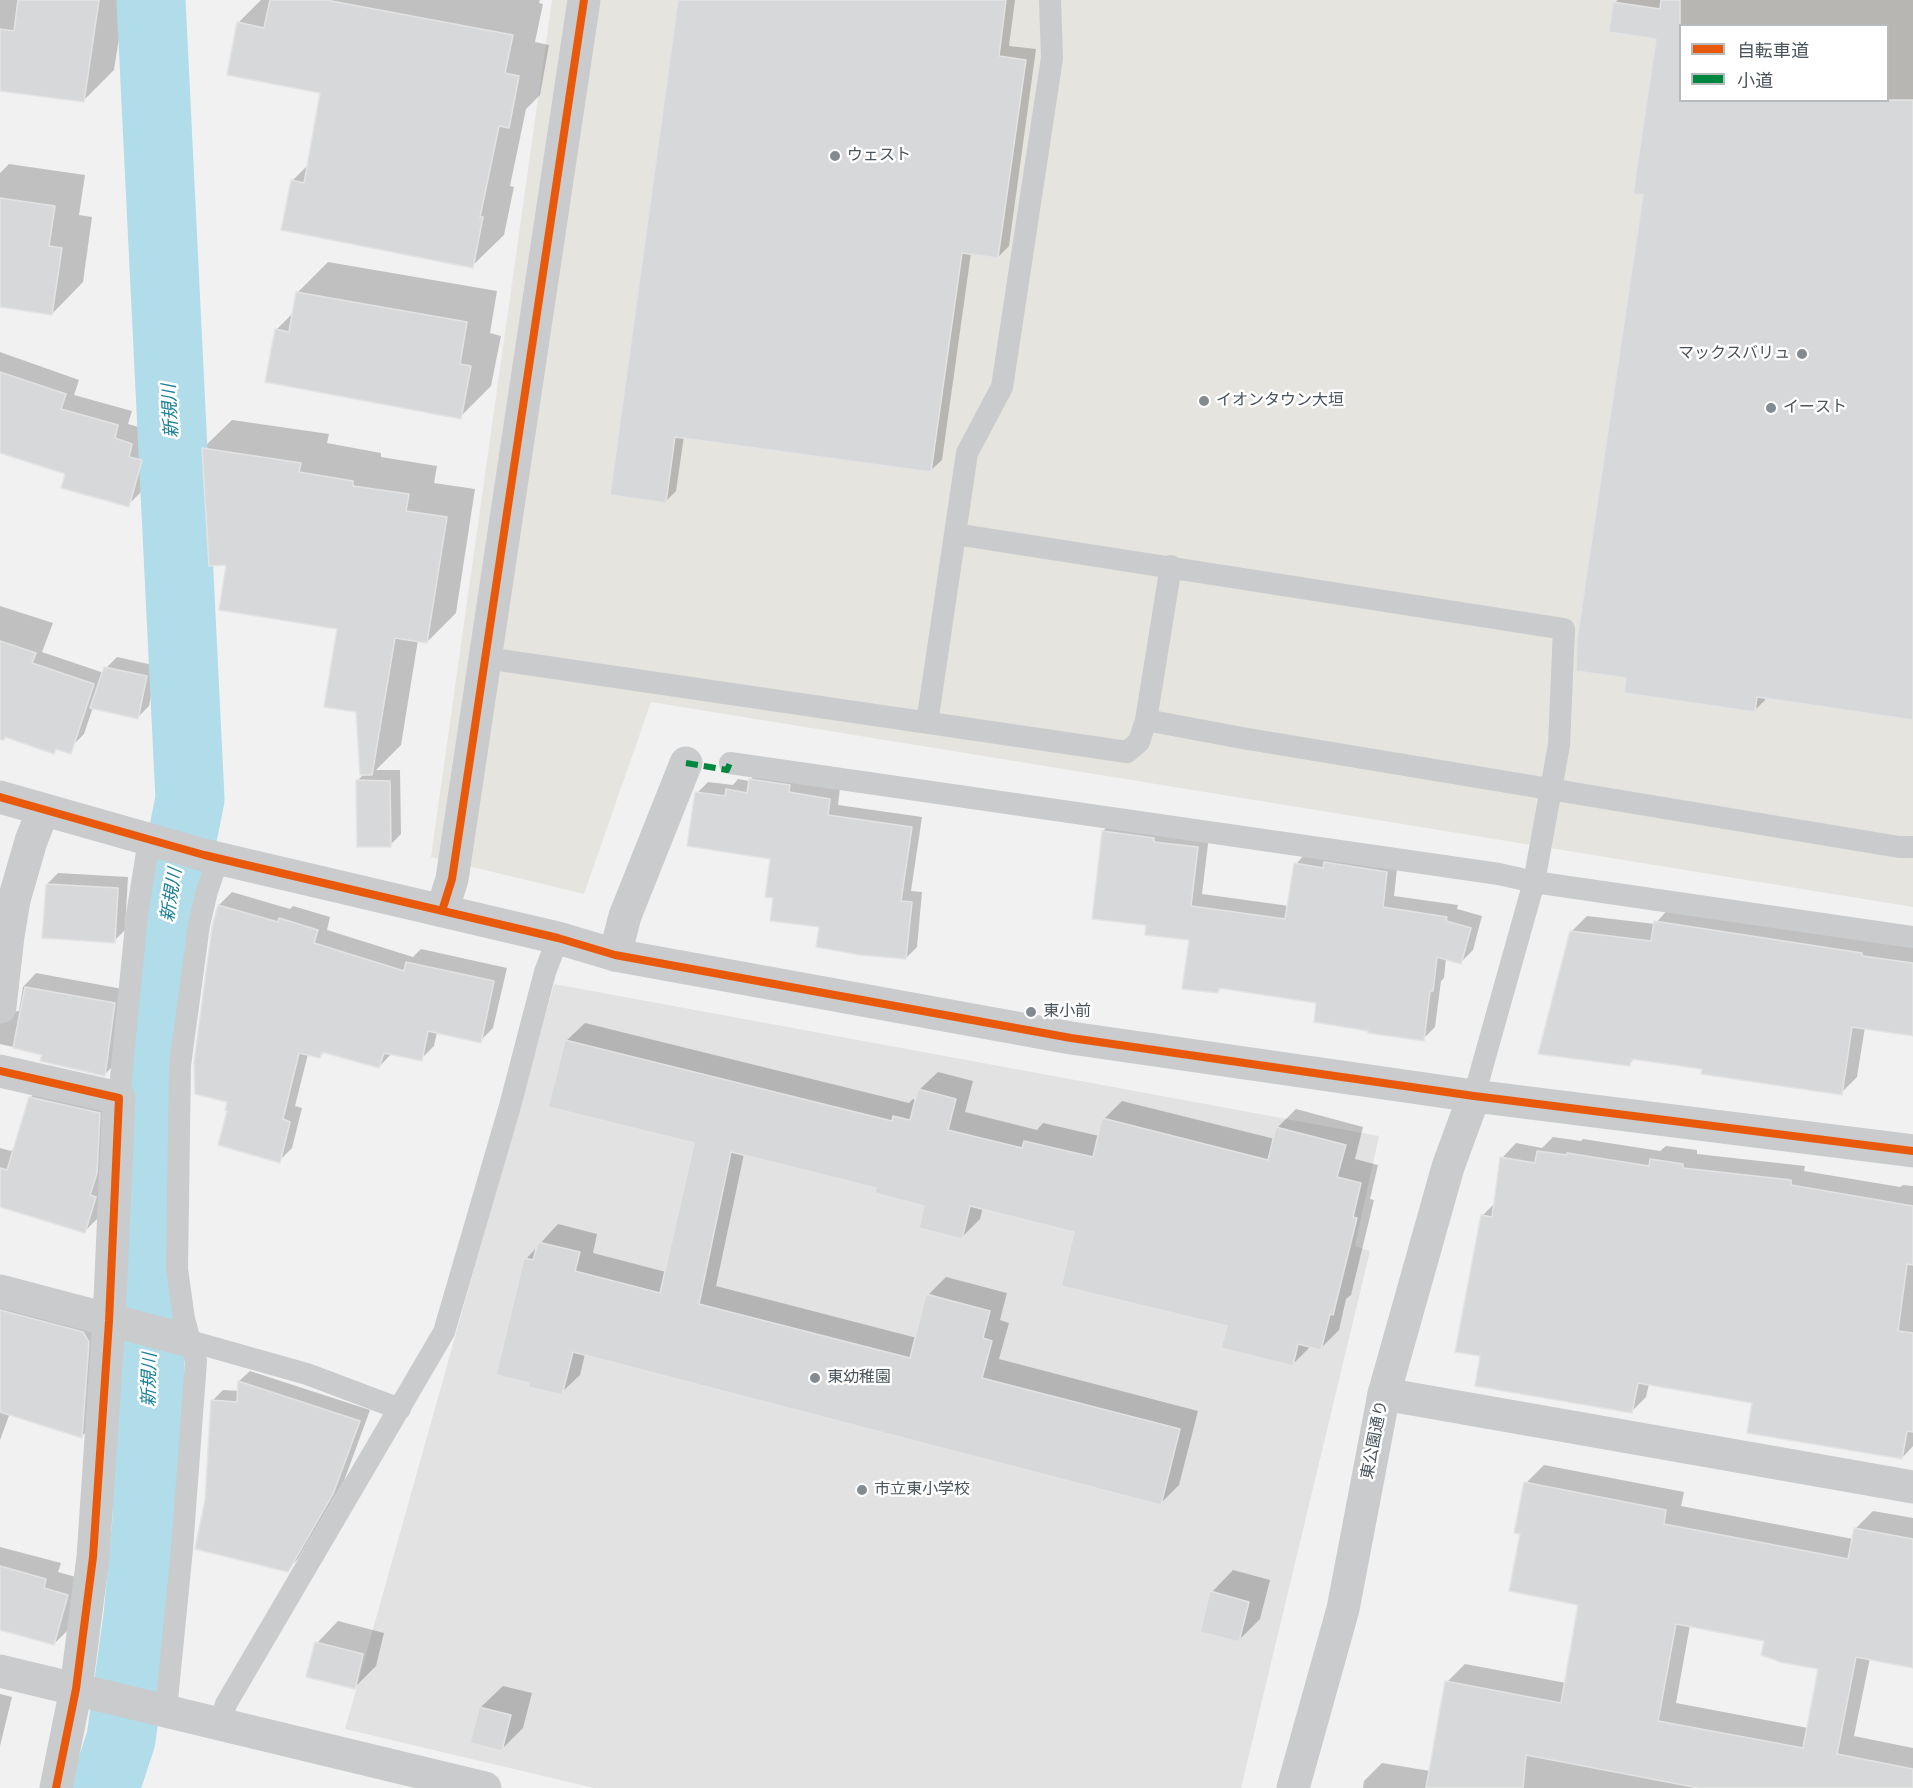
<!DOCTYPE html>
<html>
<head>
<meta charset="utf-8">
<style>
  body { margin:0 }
  #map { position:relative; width:1913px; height:1788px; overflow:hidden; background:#f1f1f1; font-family:Helvetica,"Noto Sans JP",sans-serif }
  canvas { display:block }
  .legend { position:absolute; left:1679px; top:24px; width:210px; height:78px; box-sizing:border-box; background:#fff; border:2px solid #b7bbbe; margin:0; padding:8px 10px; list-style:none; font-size:18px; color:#4a545c }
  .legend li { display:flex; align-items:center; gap:12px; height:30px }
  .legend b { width:30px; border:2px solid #b7bbbe }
</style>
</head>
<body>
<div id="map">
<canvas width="1913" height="1788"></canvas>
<ul class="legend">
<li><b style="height:8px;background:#e8590c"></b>自転車道</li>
<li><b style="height:8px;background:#00873e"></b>小道</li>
</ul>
</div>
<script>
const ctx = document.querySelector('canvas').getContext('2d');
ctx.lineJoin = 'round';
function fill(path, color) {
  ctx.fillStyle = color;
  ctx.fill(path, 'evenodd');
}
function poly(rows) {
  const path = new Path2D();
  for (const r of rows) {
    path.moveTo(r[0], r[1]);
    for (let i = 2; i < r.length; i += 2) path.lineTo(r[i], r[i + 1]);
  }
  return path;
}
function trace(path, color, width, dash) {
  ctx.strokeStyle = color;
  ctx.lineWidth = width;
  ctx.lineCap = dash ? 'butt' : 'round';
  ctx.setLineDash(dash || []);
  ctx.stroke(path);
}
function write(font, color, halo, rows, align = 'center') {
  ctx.font = font + ' Helvetica,"Noto Sans JP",sans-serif';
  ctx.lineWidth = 5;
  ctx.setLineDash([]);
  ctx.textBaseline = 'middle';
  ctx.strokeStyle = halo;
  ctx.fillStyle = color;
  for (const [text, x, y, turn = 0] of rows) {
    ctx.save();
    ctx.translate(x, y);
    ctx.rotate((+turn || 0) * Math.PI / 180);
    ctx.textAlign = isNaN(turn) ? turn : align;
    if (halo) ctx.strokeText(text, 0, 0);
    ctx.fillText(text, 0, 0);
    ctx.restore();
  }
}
fill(poly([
  [552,0,1913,0,1913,907,651,702,584,894,431,857],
  [1680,26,1888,26,1888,100,1680,100]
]), '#e5e4df');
fill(poly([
  [554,984,1379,1136,1355,1246,1370,1251,1241,1788,594,1788,345,1729]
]), '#e3e2e2');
fill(poly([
  [0,0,125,0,114,70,83,101,0,90],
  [261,0,540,0,539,3,543,4,535,42,549,45,540,95,526,109,510,186,514,187,504,235,472,266,292,181,309,164,322,91,238,23],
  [680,0,1015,0,1009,46,1036,49,1009,246,998,257,971,253,942,460,931,470,684,436,676,491,665,502],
  [1618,0,1913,0,1913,718,1766,697,1765,700,1754,711,1644,194,1657,37,1614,3],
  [1680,26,1888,26,1888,100,1680,100],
  [9,164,85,175,79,215,92,217,83,282,52,314,0,306,0,173],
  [328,262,497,291,490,333,501,336,491,386,460,417,276,330,294,312,297,293],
  [0,352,79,380,74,395,132,411,128,424,146,429,142,442,155,446,142,491,128,505,67,473,0,451],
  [232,420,329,434,327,443,381,453,381,457,437,466,434,483,475,489,456,613,427,642,418,640,401,745,376,770,400,770,401,834,390,845,357,781,365,773,357,711,339,628,228,564,203,448],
  [0,606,53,623,42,652,104,673,106,668,117,657,157,666,149,706,138,717,93,707,84,734,73,745,0,734],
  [761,769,840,788,838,805,922,817,911,891,922,892,917,947,906,958,821,926,775,896,772,857,697,793,708,782,733,785,738,779,749,781],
  [1115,820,1209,836,1202,894,1289,906,1296,864,1307,852,1398,860,1394,896,1458,905,1457,909,1482,916,1473,950,1461,962,1446,958,1444,978,1441,981,1435,1027,1423,1039,1318,1001,1222,987,1218,992,1190,939,1148,924,1103,831],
  [58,873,128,877,125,930,114,941,47,884],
  [232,892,290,909,293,906,330,917,327,930,413,957,421,949,507,968,493,1028,480,1041,437,1032,434,1046,421,1059,392,1053,379,1067,325,1051,320,1057,308,1054,295,1106,302,1108,292,1148,279,1161,229,1110,219,905],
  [1671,906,1913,945,1913,1034,1865,1027,1857,1077,1841,1093,1703,1068,1635,1058,1629,1064,1571,932,1587,916,1655,924],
  [36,973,128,990,119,1060,105,1074,44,1054,0,1044,0,1005,12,1012,19,1011,23,987],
  [585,1023,909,1103,913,1099,917,1100,919,1090,938,1072,973,1081,965,1112,1037,1130,1043,1123,1099,1136,1104,1119,1122,1101,1275,1139,1278,1127,1296,1109,1363,1127,1355,1159,1378,1165,1370,1199,1374,1200,1351,1295,1346,1299,1339,1330,1321,1348,1311,1346,1293,1364,1076,1231,983,1207,980,1219,962,1237,926,1205,878,1187,744,1154,716,1286,917,1338,928,1295,946,1277,1007,1293,1000,1320,1009,1323,999,1359,1198,1411,1179,1485,1160,1504,585,1354,580,1375,561,1393,526,1259,558,1224,597,1234,593,1253,666,1272,696,1142,566,1041],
  [54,1074,122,1090,108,1208,85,1231,0,1205,0,1148,11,1151,15,1147,30,1098],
  [1553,1137,1581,1141,1583,1139,1660,1151,1666,1146,1697,1150,1697,1154,1805,1166,1804,1171,1900,1187,1903,1185,1913,1186,1913,1446,1902,1458,1753,1402,1649,1384,1646,1397,1632,1411,1482,1355,1482,1216,1495,1203,1502,1158,1516,1143,1542,1148],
  [0,1291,99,1317,98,1420,82,1436,10,1413,0,1440],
  [250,1371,370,1410,344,1481,298,1559,287,1570,206,1501,212,1401,223,1390,239,1391,239,1381],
  [1544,1465,1684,1492,1681,1506,1853,1539,1855,1529,1873,1511,1913,1518,1913,1667,1870,1658,1854,1736,1913,1748,1913,1788,1363,1788,1364,1781,1382,1763,1430,1771,1447,1682,1465,1664,1566,1683,1580,1603,1522,1533,1526,1483],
  [1690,1625,1766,1640,1820,1668,1808,1728,1676,1703],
  [0,1547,61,1563,58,1572,83,1579,70,1628,54,1644,0,1629],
  [1233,1570,1270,1580,1260,1619,1238,1641,1212,1592],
  [338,1621,384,1633,376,1666,354,1688,317,1643],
  [503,1686,532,1693,523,1728,501,1750,481,1707],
  [0,1694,12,1697,0,1746]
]), '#0003');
trace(poly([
  [105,1788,121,1739,138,1616,147,1520,156,1035,169,904,190,799,151,0]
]), '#b0dde9', 69);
const building = poly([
  [18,0,99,0,84,102,0,91,0,29,14,31,18,0],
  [270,0,326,0,513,35,505,73,519,76,509,128,499,126,480,217,483,217,473,268,281,230,291,180,304,183,320,93,227,75,237,22,264,28,270,0],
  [678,0,1006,0,999,56,1026,60,998,258,962,253,931,472,675,437,666,503,610,495,678,0],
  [1661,0,1680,0,1680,100,1913,100,1913,720,1757,697,1755,712,1624,693,1626,678,1576,671,1577,639,1643,195,1633,194,1656,39,1609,32,1613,2,1660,9,1661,0],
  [0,198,55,206,49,246,62,248,52,315,0,307,0,198],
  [296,292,467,322,460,364,471,366,461,419,265,382,275,329,289,332,296,292],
  [0,372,66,394,61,409,118,425,115,438,132,444,129,457,142,460,129,507,61,488,65,474,0,453,0,372],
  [202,448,301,463,299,472,353,481,353,486,409,494,406,511,447,517,427,643,395,638,372,775,360,775,356,712,324,707,337,629,219,610,226,565,209,566,202,448],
  [0,641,36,653,32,663,94,684,71,754,56,749,54,754,5,737,4,740,0,740,0,641],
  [104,667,147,676,138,719,90,708,104,667],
  [749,779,790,785,789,792,830,799,828,815,912,827,901,901,912,902,906,959,860,955,816,947,819,927,770,921,773,898,765,897,770,859,687,846,695,792,725,796,726,789,747,793,749,779],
  [356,780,390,781,391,847,357,847,356,780],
  [1102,831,1154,838,1154,842,1198,847,1191,906,1285,919,1294,863,1323,868,1324,862,1387,872,1383,907,1447,917,1446,921,1471,928,1461,964,1437,957,1433,991,1430,991,1424,1041,1368,1033,1368,1031,1314,1022,1316,1003,1219,988,1218,993,1182,989,1189,940,1145,935,1146,925,1092,919,1102,831],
  [46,884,118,888,115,943,42,938,46,884],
  [218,905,278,922,279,918,318,930,314,943,404,971,406,962,494,981,481,1043,428,1031,422,1061,384,1053,379,1068,322,1052,320,1058,299,1053,283,1119,290,1122,280,1163,218,1145,227,1111,225,1110,227,1102,195,1094,194,1062,212,927,218,905],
  [1654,921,1862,953,1862,956,1913,963,1913,1036,1852,1027,1842,1095,1701,1074,1702,1069,1631,1059,1630,1066,1538,1054,1570,931,1651,941,1654,921],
  [25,987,115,1003,105,1076,40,1061,42,1055,13,1048,25,987],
  [565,1040,892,1121,893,1116,910,1120,918,1089,956,1099,948,1130,1022,1148,1024,1141,1093,1157,1102,1118,1268,1160,1276,1127,1346,1145,1337,1177,1361,1183,1353,1217,1357,1218,1333,1315,1330,1314,1321,1350,1298,1344,1293,1366,1221,1348,1227,1326,1061,1286,1074,1232,970,1206,962,1239,919,1228,924,1206,875,1193,876,1188,731,1152,699,1304,910,1358,926,1294,990,1311,983,1338,992,1341,982,1378,1180,1429,1161,1505,573,1352,562,1395,528,1387,529,1383,496,1375,524,1258,533,1260,538,1242,580,1252,575,1271,660,1293,694,1143,548,1107,565,1040],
  [29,1097,100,1113,97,1173,90,1195,96,1197,85,1233,0,1207,0,1168,7,1170,29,1097],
  [1537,1151,1567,1155,1567,1153,1649,1166,1650,1159,1683,1164,1683,1168,1791,1180,1791,1185,1913,1206,1913,1265,1907,1264,1898,1331,1913,1333,1913,1432,1907,1431,1902,1459,1747,1433,1752,1403,1638,1383,1632,1413,1475,1386,1480,1356,1455,1352,1481,1215,1492,1217,1500,1157,1535,1163,1537,1151],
  [0,1310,83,1332,89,1342,82,1438,0,1412,0,1310],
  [238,1381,360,1421,333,1494,288,1572,195,1549,205,1500,211,1400,237,1402,238,1381],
  [1524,1482,1666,1510,1664,1524,1848,1559,1854,1528,1913,1539,1913,1668,1856,1657,1837,1754,1913,1769,1913,1788,1699,1788,1526,1755,1523,1788,1426,1788,1445,1681,1561,1703,1578,1605,1509,1591,1520,1534,1514,1533,1524,1482],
  [1676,1624,1764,1641,1761,1655,1780,1662,1818,1669,1803,1748,1658,1721,1676,1624],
  [0,1566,46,1579,44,1588,68,1595,54,1645,0,1630,0,1566],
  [1210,1591,1249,1602,1239,1642,1200,1632,1210,1591],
  [315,1642,363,1654,355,1689,306,1677,315,1642],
  [479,1707,511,1715,502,1751,470,1743,479,1707]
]);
fill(building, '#d7d8da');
trace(building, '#e3e3e4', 1.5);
trace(poly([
  [955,534,1564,629,1559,745,1534,882,1474,1096],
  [486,658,1127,752,1139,742,1146,720,1242,738,1899,847,1913,847],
  [1146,720,1171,566],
  [927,723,967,453,1002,387,1052,58,1050,0],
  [730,763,1499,874,1534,882,1913,937],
  [119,1098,137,915,149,840],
  [182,1339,190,1341,184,1319,177,1269,180,1065,199,925,207,891,218,859],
  [166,1710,182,1549,196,1361,190,1341,307,1374,400,1409],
  [220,1724,226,1704,444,1332,510,1106,545,972,558,938]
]), '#c9cbcc', 22);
trace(poly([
  [615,955,625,916,686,763],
  [0,1007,8,936,14,900,31,841,43,810],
  [0,1071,119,1098,109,1321,93,1557,76,1689,56,1788],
  [0,1291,182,1339],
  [1384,1394,1913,1487],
  [0,1671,485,1788]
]), '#c9cbcc', 33);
trace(poly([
  [0,797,204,855,558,938,615,955,1071,1038,1474,1096,1913,1151],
  [442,911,452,879,584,0],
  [1293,1788,1343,1609,1384,1394,1448,1167,1474,1096]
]), '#c9cbcc', 33);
trace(poly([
  [686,763,727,770,730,763]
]), '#00873e', 6, [12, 6]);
trace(poly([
  [0,797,204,855,558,938,615,955,1071,1038,1474,1096,1913,1151],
  [442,911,452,879,584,0],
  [0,1071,119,1098,109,1321,93,1557,76,1689,56,1788]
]), '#e8590c', 8);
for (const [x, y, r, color] of [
  [835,156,6,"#848b90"],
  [1802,354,6,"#848b90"],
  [1204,401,6,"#848b90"],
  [1771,408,6,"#848b90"],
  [1031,1012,6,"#848b90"],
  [815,1378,6,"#848b90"],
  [862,1490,6,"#848b90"]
]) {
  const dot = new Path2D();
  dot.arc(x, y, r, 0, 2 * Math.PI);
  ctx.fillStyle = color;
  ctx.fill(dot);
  trace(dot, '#fff', 2);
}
write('16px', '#4a545c', '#fff', [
  ["ウェスト",847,156],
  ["マックスバリュ",1790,354,"right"],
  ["イオンタウン大垣",1216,401],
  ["イースト",1783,408],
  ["東小前",1043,1012],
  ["東幼稚園",827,1378],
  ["市立東小学校",874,1490]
], 'left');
write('16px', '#4a545c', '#fff', [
  ["東公園通り",1375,1440,-79]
]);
write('italic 18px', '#198098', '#fff', [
  ["新規川",171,411,-93],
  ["新規川",172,895,-81],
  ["新規川",150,1380,-89]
]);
</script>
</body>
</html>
